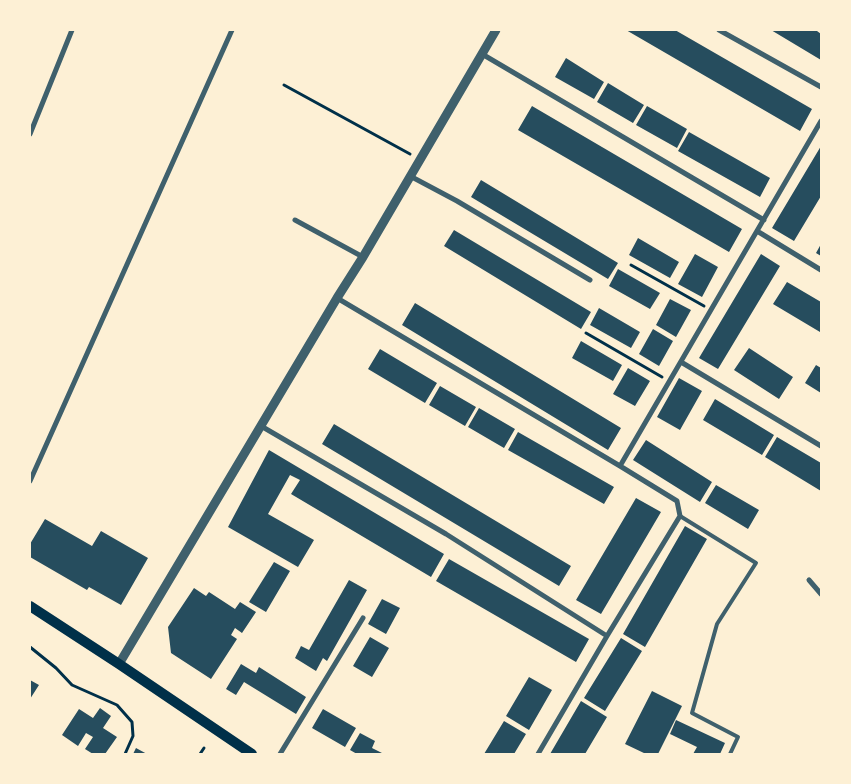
<!DOCTYPE html>
<html>
<head>
<meta charset="utf-8">
<style>
  body { margin:0 }
  #map { position:relative; width:851px; height:784px; overflow:hidden; background:#fdf0d5; font-family:"IBM Plex Serif",serif }
  canvas { display:block }
  .frame { position:absolute; inset:0; border:31px solid #fdf0d5; pointer-events:none }
</style>
</head>
<body>
<div id="map">
<canvas width="851" height="784"></canvas>
<div class="frame"></div>
</div>
<script>
const ctx = document.querySelector('canvas').getContext('2d');
ctx.lineJoin = 'round';
function fill(path, color) {
  ctx.fillStyle = color;
  ctx.fill(path, 'evenodd');
}
function poly(rows) {
  const path = new Path2D();
  for (const r of rows) {
    path.moveTo(r[0], r[1]);
    for (let i = 2; i < r.length; i += 2) path.lineTo(r[i], r[i + 1]);
  }
  return path;
}
function trace(path, color, width, dash) {
  ctx.strokeStyle = color;
  ctx.lineWidth = width;
  ctx.lineCap = dash ? 'butt' : 'round';
  ctx.setLineDash(dash || []);
  ctx.stroke(path);
}
fill(poly([
  [626,30,675,30,812,109,800,131],
  [771,30,817,31,821,34,821,60],
  [566,58,604,82,594,99,555,77],
  [608,83,644,105,633,123,597,102],
  [532,106,742,229,729,252,518,130],
  [647,106,687,129,677,148,636,125],
  [689,132,770,178,760,197,678,151],
  [821,146,821,196,794,241,772,228],
  [481,180,618,263,608,279,471,197],
  [454,230,591,312,581,329,444,246],
  [638,238,679,262,670,278,629,255],
  [821,244,821,256,816,253],
  [695,254,718,267,702,297,678,284],
  [761,254,780,266,718,369,699,358],
  [618,269,660,293,650,309,609,286],
  [787,282,821,302,820,332,773,304],
  [670,299,691,310,676,337,656,325],
  [415,303,621,428,608,450,402,325],
  [599,308,640,332,631,348,590,325],
  [653,329,673,341,659,366,639,354],
  [581,341,622,365,613,381,572,358],
  [749,348,793,377,779,399,734,370],
  [380,349,437,383,425,403,368,369],
  [816,365,821,368,821,393,805,383],
  [628,368,650,381,635,406,613,394],
  [679,378,702,391,680,430,657,417],
  [440,386,476,407,465,426,429,405],
  [715,399,774,435,762,455,703,420],
  [479,408,515,429,504,448,468,427],
  [334,424,571,566,559,586,322,444],
  [518,432,614,487,604,504,508,450],
  [777,437,821,463,821,491,765,457],
  [646,440,712,482,700,502,633,460],
  [269,450,444,554,431,577,291,494,300,480,290,475,268,514,314,540,298,567,228,527],
  [716,485,759,510,748,529,705,503],
  [636,498,661,512,601,614,576,600],
  [45,519,92,546,101,531,148,558,121,605,89,587,87,590,30,557,30,544],
  [685,526,707,539,645,647,623,634],
  [449,559,589,639,576,662,436,581],
  [274,562,290,571,266,612,249,602],
  [349,580,367,590,327,661,323,658,316,671,295,658,301,646,309,650],
  [194,588,206,596,209,592,235,609,240,602,256,612,242,633,235,628,231,635,237,639,211,679,171,653,168,627],
  [382,599,400,608,386,634,368,624],
  [370,637,389,648,372,677,353,666],
  [621,638,642,651,605,711,584,698],
  [241,664,256,673,259,667,306,697,296,714,244,682,236,695,226,689],
  [529,677,552,690,529,730,506,716],
  [30,680,39,685,30,699],
  [652,691,682,706,658,754,646,754,625,744],
  [581,701,607,717,585,754,550,754],
  [100,708,111,716,103,728,117,737,105,754,93,754,85,749,93,737,86,733,78,746,62,735,79,709,93,718],
  [323,709,356,728,345,747,312,728],
  [676,720,725,743,720,754,693,754,697,747,670,734],
  [504,721,526,734,514,754,484,754],
  [360,733,375,741,372,748,384,754,357,754,350,750],
  [136,748,147,754,133,754]
]), '#264d5e');
trace(poly([
  [284,85,410,154],
  [631,265,704,306],
  [586,333,662,377],
  [30,647,56,668,72,685,117,705,132,722,133,736,125,754],
  [200,754,204,748]
]), '#003049', 3);
trace(poly([
  [680,516,756,563,717,624,692,713,738,737,730,754]
]), '#3f606c', 4);
trace(poly([
  [719,30,821,87],
  [482,54,764,220],
  [30,134,72,30],
  [410,176,457,201,590,280],
  [295,220,363,257],
  [757,231,821,270],
  [337,298,620,466,677,501,680,516,607,636,538,754],
  [681,362,821,446],
  [261,426,446,534,607,636],
  [620,466,821,121],
  [30,481,232,30],
  [809,580,821,594],
  [280,754,363,618]
]), '#3f606c', 5);
trace(poly([
  [119,664,337,298,363,257,496,30]
]), '#3f606c', 9);
trace(poly([
  [30,606,119,664,252,754]
]), '#003049', 10);
</script>
</body>
</html>
